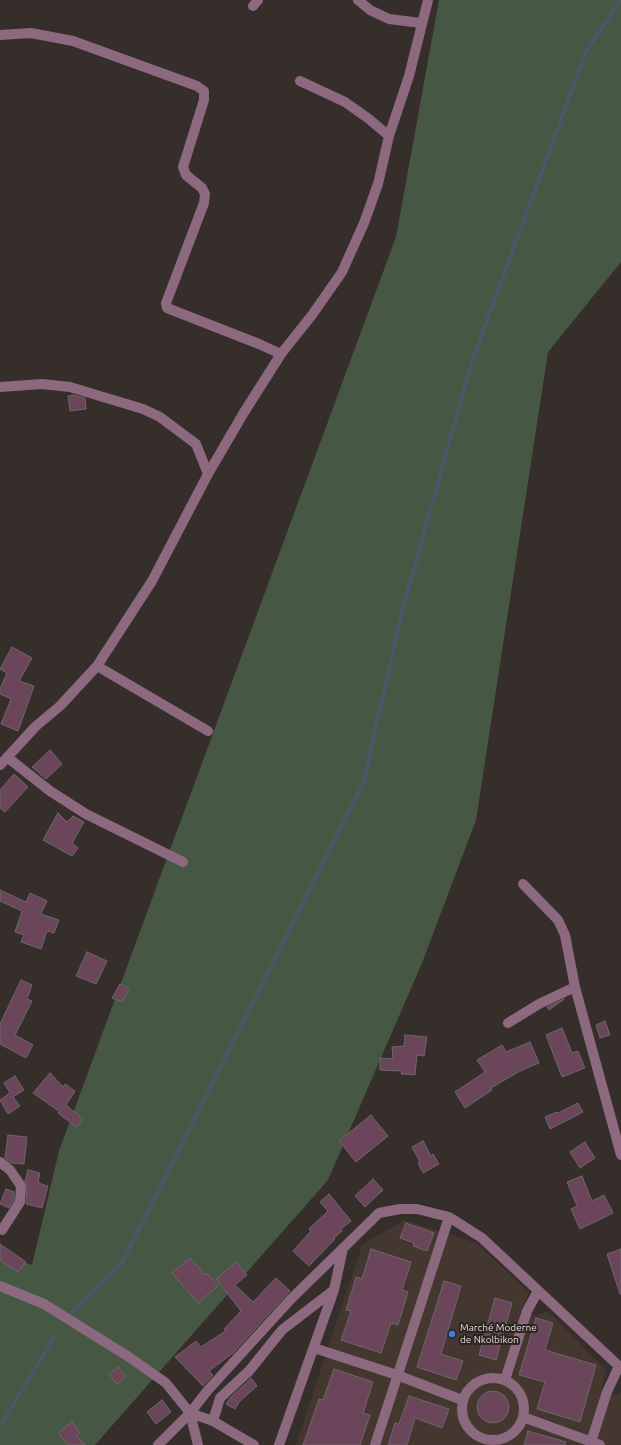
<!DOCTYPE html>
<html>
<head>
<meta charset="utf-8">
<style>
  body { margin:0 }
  canvas { display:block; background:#352e2a }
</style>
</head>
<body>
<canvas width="621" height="1445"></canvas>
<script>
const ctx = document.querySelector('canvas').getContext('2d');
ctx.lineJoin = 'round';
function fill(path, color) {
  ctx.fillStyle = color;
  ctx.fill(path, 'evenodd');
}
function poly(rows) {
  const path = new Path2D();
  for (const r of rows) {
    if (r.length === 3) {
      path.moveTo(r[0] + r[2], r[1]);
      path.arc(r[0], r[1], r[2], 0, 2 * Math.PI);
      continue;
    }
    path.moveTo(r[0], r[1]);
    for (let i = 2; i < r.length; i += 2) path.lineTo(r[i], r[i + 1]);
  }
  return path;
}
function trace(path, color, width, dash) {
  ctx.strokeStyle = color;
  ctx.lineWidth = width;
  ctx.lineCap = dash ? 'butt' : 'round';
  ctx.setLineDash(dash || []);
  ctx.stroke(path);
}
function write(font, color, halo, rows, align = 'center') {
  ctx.font = font + ' Ubuntu,sans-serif';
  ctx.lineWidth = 4;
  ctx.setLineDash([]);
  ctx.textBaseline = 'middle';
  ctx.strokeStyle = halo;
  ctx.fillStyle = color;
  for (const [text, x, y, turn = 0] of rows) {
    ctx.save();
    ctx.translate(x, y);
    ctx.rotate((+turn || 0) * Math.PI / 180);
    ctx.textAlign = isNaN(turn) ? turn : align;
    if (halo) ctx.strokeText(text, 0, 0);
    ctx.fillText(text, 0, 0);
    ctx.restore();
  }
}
fill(poly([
  [404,1220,476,1243,529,1292,522,1309,535,1316,548,1311,607,1371,601,1389,615,1395,621,1392,621,1445,296,1445,362,1245]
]), '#443730');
fill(poly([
  [439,0,621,0,621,262,548,352,476,820,422,963,328,1180,95,1445,0,1445,0,1254,32,1265,59,1151,396,237]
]), '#465844');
trace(poly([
  [73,1312,121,1264,363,784,403,608,472,361,586,52,621,0],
  [0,1426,55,1336]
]), '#4a576a', 3.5);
const building = poly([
  [74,395,85,398,86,409,70,411,68,396,74,395],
  [12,647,32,658,19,681,34,686,18,731,1,724,11,699,0,694,0,689,7,673,0,669,12,647],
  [50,750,62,764,46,779,32,767,50,750],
  [14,774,28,787,5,812,0,808,0,790,14,774],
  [58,813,67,822,73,816,84,822,72,843,78,848,72,856,43,840,58,813],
  [0,890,26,902,30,893,47,901,41,914,59,920,54,933,47,931,41,949,21,942,24,935,15,932,22,911,0,901,0,890],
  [87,952,107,961,96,984,76,976,87,952],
  [21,980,32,985,27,999,32,1001,15,1035,33,1045,26,1058,0,1044,0,1024,21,980],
  [120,984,129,989,122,1002,112,998,120,984],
  [564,999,549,1010,547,1007,564,999],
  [605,1021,610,1035,600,1038,596,1025,605,1021],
  [562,1028,572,1053,578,1051,585,1068,562,1077,546,1035,562,1028],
  [405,1035,427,1037,424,1056,417,1055,415,1075,401,1074,402,1071,380,1070,380,1058,393,1059,392,1047,404,1046,405,1035],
  [530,1042,539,1063,520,1071,491,1088,492,1090,465,1108,455,1092,485,1072,477,1060,502,1045,506,1052,530,1042],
  [50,1073,63,1087,65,1084,75,1091,66,1105,83,1119,76,1127,58,1113,60,1112,33,1093,50,1073],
  [15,1076,24,1090,13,1097,20,1106,8,1114,0,1100,10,1093,4,1083,15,1076],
  [578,1103,583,1112,550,1129,545,1117,557,1112,558,1113,578,1103],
  [371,1115,388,1136,356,1162,339,1141,371,1115],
  [8,1135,27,1137,24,1164,11,1163,5,1158,8,1135],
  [423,1141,431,1156,433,1154,439,1164,423,1173,418,1163,420,1162,412,1147,423,1141],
  [585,1142,595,1158,580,1168,570,1152,585,1142],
  [28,1170,40,1173,38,1183,48,1186,42,1208,26,1204,27,1186,25,1181,28,1170],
  [582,1176,592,1201,604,1195,613,1213,580,1229,571,1209,577,1206,567,1182,582,1176],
  [373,1179,383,1190,365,1207,355,1196,373,1179],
  [6,1189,14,1192,14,1200,9,1208,0,1204,6,1189],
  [329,1194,351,1221,341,1229,342,1231,334,1238,335,1239,309,1266,293,1251,311,1231,309,1229,328,1211,320,1202,329,1194],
  [406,1223,434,1233,427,1251,413,1246,414,1243,400,1238,406,1223],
  [0,1244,26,1262,18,1272,0,1260,0,1244],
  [371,1249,411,1262,402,1290,408,1292,398,1325,391,1323,381,1353,341,1340,351,1311,346,1310,356,1277,362,1279,371,1249],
  [621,1249,621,1294,620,1294,607,1254,621,1249],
  [190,1258,205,1275,207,1273,218,1286,198,1303,172,1273,190,1258],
  [236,1262,247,1275,235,1285,253,1302,276,1278,290,1291,233,1353,209,1371,213,1375,203,1386,175,1357,196,1341,201,1347,227,1330,224,1329,241,1311,216,1279,236,1262],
  [444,1281,461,1286,441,1354,463,1361,456,1380,417,1367,444,1281],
  [495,1298,512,1303,496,1360,479,1355,495,1298],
  [536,1318,553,1323,545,1350,596,1365,580,1422,537,1409,545,1382,519,1375,536,1318],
  [118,1367,126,1377,117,1384,109,1374,118,1367],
  [334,1369,373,1382,363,1413,370,1415,360,1445,303,1445,319,1399,323,1400,334,1369],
  [251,1378,257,1386,240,1401,235,1409,226,1404,230,1398,251,1378],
  [493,1407,16],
  [409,1396,449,1409,442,1428,415,1418,407,1445,388,1445,395,1423,399,1424,409,1396],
  [162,1400,171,1412,156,1424,147,1412,162,1400],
  [72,1422,80,1433,76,1436,85,1445,68,1445,58,1433,72,1422],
  [528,1431,566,1442,565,1445,524,1445,528,1431]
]);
fill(building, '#6b455a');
trace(building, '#6e666a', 1);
trace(poly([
  [358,0,370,10,389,19,421,23],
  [253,6,258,0],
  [0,35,31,33,73,41,197,86,204,91,204,100,183,167,186,175,202,188,205,194,204,203,166,303,167,308,259,344,281,354],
  [300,81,345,102,369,119,389,136],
  [0,387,42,384,70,387,143,409,160,417,196,444,208,474],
  [97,666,208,731],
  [7,757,50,791,86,814,183,862],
  [0,765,36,726,60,706,97,666,152,581,208,474,243,414,281,354,312,315,342,272,364,223,378,184,389,136,409,76,428,0],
  [523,884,558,920,565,935,575,987,621,1155],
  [508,1023,539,1004,575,987],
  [0,1162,10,1170,21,1186,20,1202,2,1230],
  [0,1286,44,1304,129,1357,166,1383,190,1413,198,1445],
  [314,1348,397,1375,462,1400],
  [493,1409,31],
  [505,1380,527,1311,538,1291],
  [190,1413,213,1421,254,1445],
  [523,1417,600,1445],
  [213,1421,220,1398,249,1371,282,1330,334,1290],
  [158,1445,190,1413,208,1390,291,1299,379,1213,400,1209,417,1209,449,1217,482,1238,621,1368],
  [279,1445,334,1290,343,1248],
  [375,1445,449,1217],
  [590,1445,607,1392,619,1366]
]), '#8c697f', 10);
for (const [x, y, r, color] of [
  [452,1334,4,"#3f7fe0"]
]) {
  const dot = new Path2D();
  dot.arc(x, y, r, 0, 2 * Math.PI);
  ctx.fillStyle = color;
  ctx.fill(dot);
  trace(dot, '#2b2420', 1.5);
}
write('10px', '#e0dbd9', '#2b2420', [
  ["Marché Moderne",460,1328],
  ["de Nkolbikon",460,1340]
], 'left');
</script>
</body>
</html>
